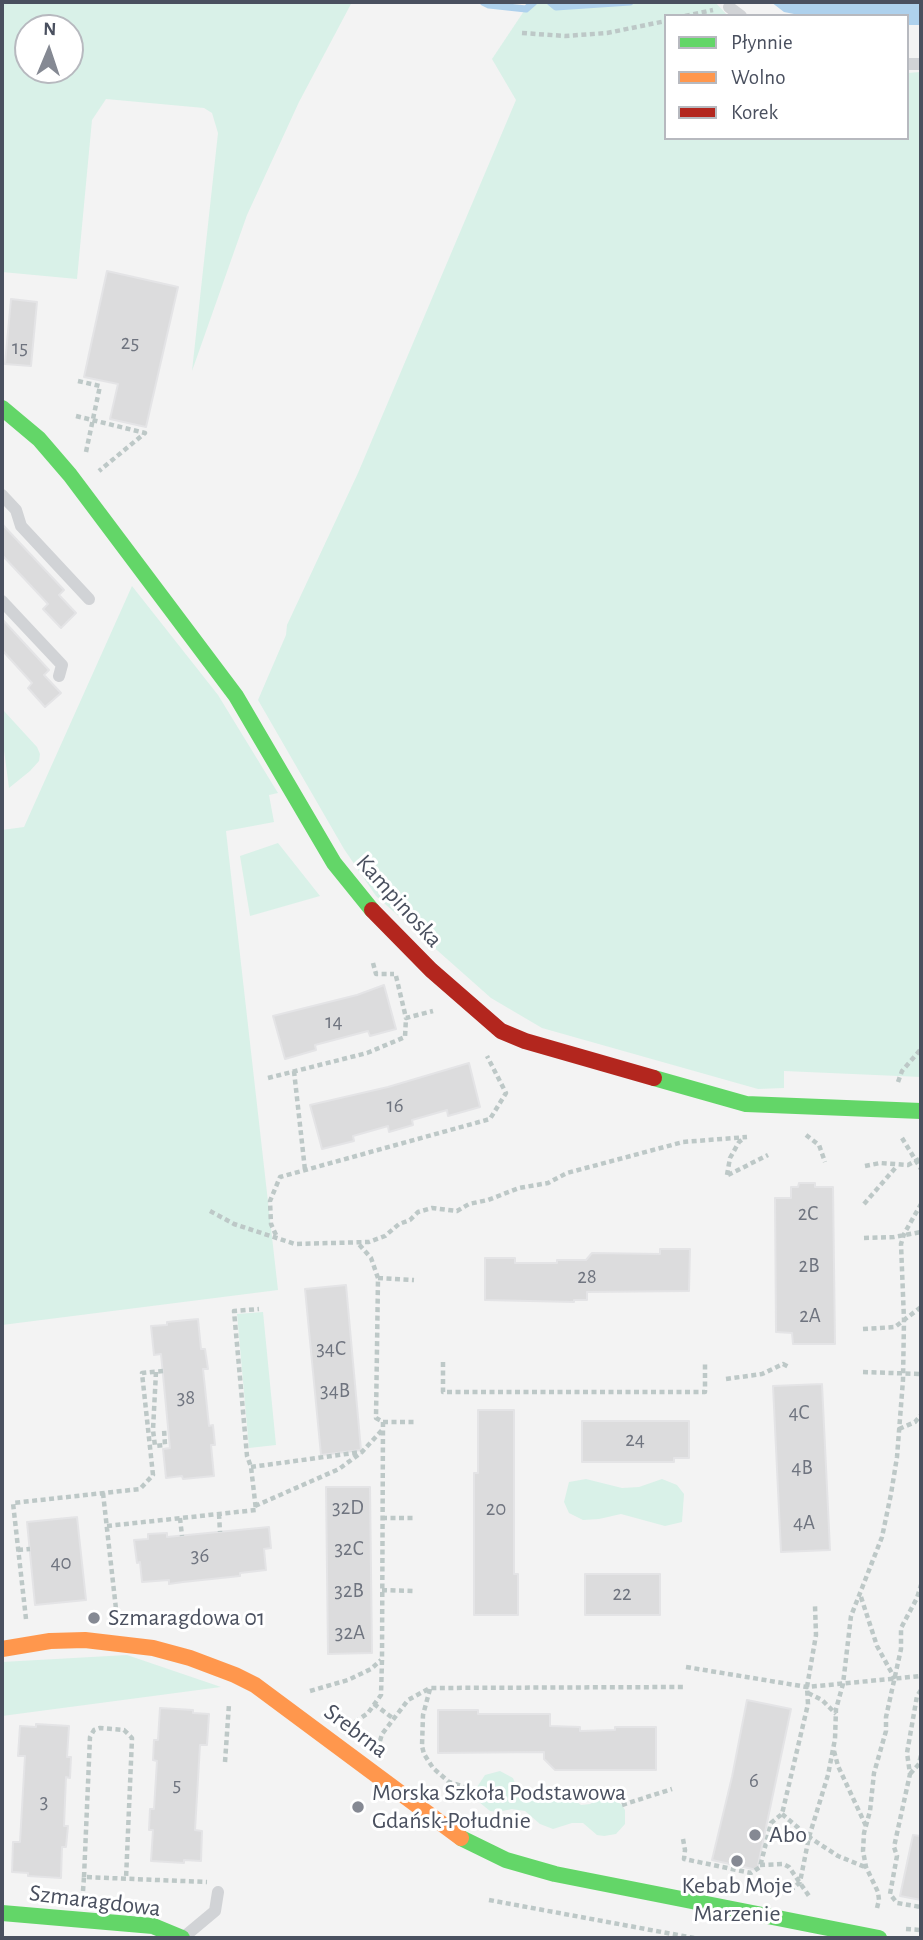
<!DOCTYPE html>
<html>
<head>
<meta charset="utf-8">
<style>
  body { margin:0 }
  #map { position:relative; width:923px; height:1940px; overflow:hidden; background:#f3f3f3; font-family:"Alegreya Sans",sans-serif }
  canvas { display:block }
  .frame { position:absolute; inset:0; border:4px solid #4a505f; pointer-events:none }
  .legend { position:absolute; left:664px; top:14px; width:245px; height:126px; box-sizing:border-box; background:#fff; border:2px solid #b7b9bf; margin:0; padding:9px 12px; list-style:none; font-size:21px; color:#4a505f }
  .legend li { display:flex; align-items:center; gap:14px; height:35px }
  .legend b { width:35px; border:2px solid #b7b9bf }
  .north { position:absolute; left:14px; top:14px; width:70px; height:70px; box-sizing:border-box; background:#fff; border:2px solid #b7b9bf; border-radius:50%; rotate:2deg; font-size:19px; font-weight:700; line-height:28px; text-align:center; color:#4a505f }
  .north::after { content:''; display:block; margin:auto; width:24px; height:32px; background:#858993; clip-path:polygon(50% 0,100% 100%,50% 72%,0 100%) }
</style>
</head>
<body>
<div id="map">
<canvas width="923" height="1940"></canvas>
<div class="frame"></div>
<ul class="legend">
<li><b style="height:9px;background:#63d668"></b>Płynnie</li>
<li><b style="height:9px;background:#ff974d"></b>Wolno</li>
<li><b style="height:9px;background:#b3261e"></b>Korek</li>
</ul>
<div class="north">N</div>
</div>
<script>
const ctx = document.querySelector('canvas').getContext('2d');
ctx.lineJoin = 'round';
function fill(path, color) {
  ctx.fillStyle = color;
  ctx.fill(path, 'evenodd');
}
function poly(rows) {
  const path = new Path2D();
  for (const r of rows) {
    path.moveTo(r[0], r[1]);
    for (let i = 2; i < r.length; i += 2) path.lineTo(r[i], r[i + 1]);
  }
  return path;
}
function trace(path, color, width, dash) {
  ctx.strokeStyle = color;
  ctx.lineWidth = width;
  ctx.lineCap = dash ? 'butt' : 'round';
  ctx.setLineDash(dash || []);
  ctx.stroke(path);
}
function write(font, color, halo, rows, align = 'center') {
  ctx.font = font + ' "Alegreya Sans",sans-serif';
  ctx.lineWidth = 6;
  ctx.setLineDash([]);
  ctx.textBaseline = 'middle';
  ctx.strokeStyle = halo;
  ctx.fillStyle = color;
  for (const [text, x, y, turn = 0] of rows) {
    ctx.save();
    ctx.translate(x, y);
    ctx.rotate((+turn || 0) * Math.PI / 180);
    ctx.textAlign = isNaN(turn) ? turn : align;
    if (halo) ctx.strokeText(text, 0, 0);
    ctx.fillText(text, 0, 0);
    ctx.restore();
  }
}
fill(poly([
  [2,2,352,2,299,102,247,215,192,371,218,133,212,113,204,108,106,99,92,120,77,279,2,272],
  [28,28,70,28,70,70,28,70],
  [530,2,715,2,728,16,666,16,666,138,907,138,907,73,921,72,921,1077,784,1071,784,1088,758,1089,542,1028,491,998,376,896,344,849,258,700,286,635,287,625,358,473,516,100,492,59],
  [132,586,218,695,278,793,269,795,274,822,226,831,278,1290,2,1325,2,830,24,827],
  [4,711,37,747,40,754,39,761,30,771,9,788,2,735,2,713],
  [278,843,320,896,250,916,240,856],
  [263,1312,276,1445,249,1448,237,1314],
  [586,1479,622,1488,639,1487,662,1479,677,1485,684,1494,682,1522,665,1526,621,1514,599,1519,583,1520,569,1513,564,1502,569,1482],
  [127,1655,221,1687,2,1716,2,1662],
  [500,1771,513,1778,518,1791,527,1797,537,1796,543,1791,556,1788,563,1790,581,1805,590,1804,600,1798,612,1798,622,1805,625,1810,625,1824,616,1834,604,1836,597,1835,583,1823,572,1823,553,1829,540,1824,525,1811,512,1809,498,1812,490,1811,479,1802,477,1787,485,1775]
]), '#d9f1e8');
fill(poly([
  [771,2,921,2,921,25,907,25,907,16,804,16,784,12]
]), '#aed1ed');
trace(poly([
  [483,2,489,5,526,9,534,2],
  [550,2,556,7,630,2]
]), '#aed1ed', 7);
const building = poly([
  [107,271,178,287,146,427,110,419,118,384,84,377,107,271],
  [11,299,37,302,31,366,5,364,11,299],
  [2,524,64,590,59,595,76,613,61,628,43,609,48,604,2,555,2,524],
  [2,619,49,670,44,675,61,693,45,707,28,688,32,683,2,650,2,619],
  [384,985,396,1029,370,1036,368,1031,315,1045,316,1050,285,1059,273,1016,357,995,384,985],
  [469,1063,480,1107,448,1116,447,1110,412,1120,413,1125,389,1132,388,1126,353,1136,354,1141,322,1149,310,1105,388,1087,469,1063],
  [799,1183,815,1183,815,1187,833,1187,835,1344,793,1344,792,1333,776,1332,775,1198,791,1198,791,1187,798,1187,799,1183],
  [660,1249,690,1249,689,1291,587,1292,587,1300,574,1300,574,1302,485,1300,485,1258,515,1258,515,1263,557,1263,557,1260,586,1260,592,1253,660,1254,660,1249],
  [346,1285,361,1450,321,1455,305,1289,346,1285],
  [198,1319,201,1349,205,1349,208,1369,203,1369,209,1426,213,1425,215,1445,211,1445,214,1476,183,1479,182,1476,166,1478,163,1449,170,1448,161,1354,154,1355,151,1326,167,1325,167,1322,198,1319],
  [822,1384,830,1550,781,1552,773,1386,822,1384],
  [478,1410,514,1410,514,1574,518,1574,518,1615,474,1615,474,1473,478,1473,478,1410],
  [582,1421,689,1421,689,1458,674,1458,674,1462,582,1462,582,1421],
  [326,1487,370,1487,372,1653,328,1654,326,1487],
  [77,1517,86,1600,35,1605,27,1522,77,1517],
  [269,1527,271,1548,264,1549,266,1570,240,1573,240,1576,183,1582,169,1584,169,1580,142,1582,140,1562,137,1563,134,1540,148,1539,148,1534,167,1533,167,1537,269,1527],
  [585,1574,660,1574,660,1615,585,1615,585,1574],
  [747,1700,791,1709,757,1870,712,1860,732,1777,747,1700],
  [160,1708,193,1710,193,1713,209,1714,207,1745,200,1745,195,1830,202,1831,201,1861,184,1860,184,1863,151,1861,153,1830,149,1830,150,1809,154,1809,157,1761,153,1760,154,1740,158,1740,160,1708],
  [438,1710,478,1710,478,1714,550,1714,550,1726,580,1727,580,1731,615,1730,615,1727,656,1727,656,1770,555,1770,544,1759,544,1752,438,1753,438,1710],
  [36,1724,69,1726,67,1757,71,1757,70,1778,66,1777,64,1826,68,1826,66,1847,62,1847,61,1878,28,1876,28,1873,12,1872,13,1842,20,1842,25,1756,18,1756,20,1726,36,1727,36,1724],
  [913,1835,921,1836,921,1900,900,1896,913,1835]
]);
fill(building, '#dcdcdd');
trace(building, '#e4e4e6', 2);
trace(poly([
  [685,16,713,10],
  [522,33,565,36,607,33,666,21],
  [78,381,100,386,86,452],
  [76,416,145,433,99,471],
  [2,754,4,754],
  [373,963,376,974,394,974],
  [396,976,406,1018,433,1011],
  [294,1071,305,1170],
  [268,1078,367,1053,405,1037,406,1018],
  [898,1082,902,1071,921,1049],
  [806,1135,819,1145,825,1162],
  [902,1138,921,1169],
  [865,1166,880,1163,908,1165,921,1158],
  [727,1175,730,1158,739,1142,746,1137],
  [728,1175,768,1155],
  [864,1204,897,1166],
  [210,1211,234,1224,295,1244,369,1242,385,1236,399,1224,410,1220,418,1212,432,1208,457,1211,469,1204,488,1200,519,1188,548,1183,567,1173,683,1142,747,1137],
  [276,1235,271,1224,270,1201,280,1177,490,1119,506,1093,487,1056],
  [864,1238,894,1237,921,1232],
  [378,1278,414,1280],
  [863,1329,895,1327,921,1307],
  [443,1362,443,1392,705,1392,705,1361],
  [156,1372,153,1430,155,1446,165,1445,164,1429],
  [863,1372,921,1374],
  [726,1379,762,1374,783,1364,789,1367],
  [383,1422,414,1422],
  [899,1429,915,1422,921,1415],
  [251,1467,361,1452],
  [103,1493,117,1618],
  [255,1506,339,1469,362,1452,383,1429],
  [219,1514,220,1532],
  [180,1518,182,1536],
  [382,1518,413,1518],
  [107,1526,256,1510,251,1467,247,1456,234,1311,259,1309],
  [18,1550,30,1549],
  [382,1590,413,1591],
  [861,1597,877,1646,895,1679],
  [26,1619,13,1503,140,1489,153,1475,142,1373,163,1371],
  [686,1667,807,1687,921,1676],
  [430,1689,423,1715,422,1746,424,1754,433,1768,449,1782,477,1791],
  [921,1690,917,1696,907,1753,910,1774,894,1847,897,1856,890,1894,897,1903,921,1907],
  [310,1691,348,1680,371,1669,381,1660],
  [808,1693,822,1700,836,1714],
  [374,1704,394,1719],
  [355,1722,368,1713,381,1695,382,1660,383,1422,376,1418,378,1278,371,1258,357,1242],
  [380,1741,382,1734,408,1700,430,1688,684,1687],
  [834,1751,838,1766,866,1826],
  [225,1762,229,1704],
  [910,1774,919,1764,921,1755],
  [622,1805,672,1789],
  [782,1814,809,1837,838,1856,865,1867],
  [683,1839,685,1850,684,1859,751,1873,760,1867,771,1823,782,1814,808,1704,807,1687,816,1635,815,1606],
  [760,1865,783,1864,789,1867,809,1896],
  [84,1877,90,1737,94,1730,100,1728,124,1730,132,1738,126,1879],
  [83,1891,84,1877,207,1882],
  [790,1891,800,1882,809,1837,828,1775,835,1739,836,1709,843,1684,851,1616,882,1537,891,1494,897,1457,903,1380,904,1320,901,1244,904,1234,921,1204],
  [489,1900,694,1938],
  [877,1908,879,1900,878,1892,866,1867,863,1851,864,1833,870,1811,874,1773,886,1731,886,1717,901,1649,901,1628,917,1598,921,1585],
  [906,1929,921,1930]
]), '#bdc8c7', 4.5, [5, 3.5]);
trace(poly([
  [729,7,741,16],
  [907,64,921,64],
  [2,495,16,510,21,526,89,599],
  [2,601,62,665,59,676],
  [185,1936,215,1911,218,1892]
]), '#d1d3d6', 12);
trace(poly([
  [2,408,39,439,70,475,236,696,334,863,372,910],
  [654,1078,746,1104,921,1111],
  [461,1838,506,1860,555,1874,879,1938],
  [2,1913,153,1926,182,1938]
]), '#63d668', 16);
trace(poly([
  [2,1649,50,1641,85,1640,153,1648,190,1658,235,1675,255,1685,461,1838]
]), '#ff974d', 16);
trace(poly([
  [372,910,431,970,501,1031,525,1041,654,1078]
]), '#b3261e', 16);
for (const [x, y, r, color] of [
  [94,1618,7,"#858993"],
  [358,1807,7,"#858993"],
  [755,1835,7,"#858993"],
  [737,1861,7,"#858993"]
]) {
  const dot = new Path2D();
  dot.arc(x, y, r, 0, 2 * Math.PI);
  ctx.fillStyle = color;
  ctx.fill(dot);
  trace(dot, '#fff', 2.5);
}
write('21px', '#6f747f', null, [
  ["25",130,343],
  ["15",20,348],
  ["14",334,1022],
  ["16",395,1106],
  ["2C",808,1214],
  ["2B",809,1266],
  ["28",587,1277],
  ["2A",810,1316],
  ["34C",331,1349],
  ["34B",335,1391],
  ["38",186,1398],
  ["4C",799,1413],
  ["24",635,1440],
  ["4B",802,1468],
  ["32D",348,1508],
  ["20",496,1509],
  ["4A",804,1523],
  ["32C",349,1549],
  ["36",200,1556],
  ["40",61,1563],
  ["32B",349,1591],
  ["22",622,1594],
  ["32A",350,1633],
  ["6",754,1781],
  ["5",177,1785],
  ["3",44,1802]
]);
write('24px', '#4a505f', '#fff', [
  ["Kampinoska",399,901,48],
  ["Srebrna",356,1731,37],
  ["Szmaragdowa",95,1901,7]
]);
write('24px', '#4a505f', '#fff', [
  ["Szmaragdowa 01",108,1618],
  ["Morska Szkoła Podstawowa",372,1793],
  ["Gdańsk-Południe",372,1821],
  ["Abo",769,1835],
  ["Kebab Moje",737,1886,"center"],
  ["Marzenie",737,1914,"center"]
], 'left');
</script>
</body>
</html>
